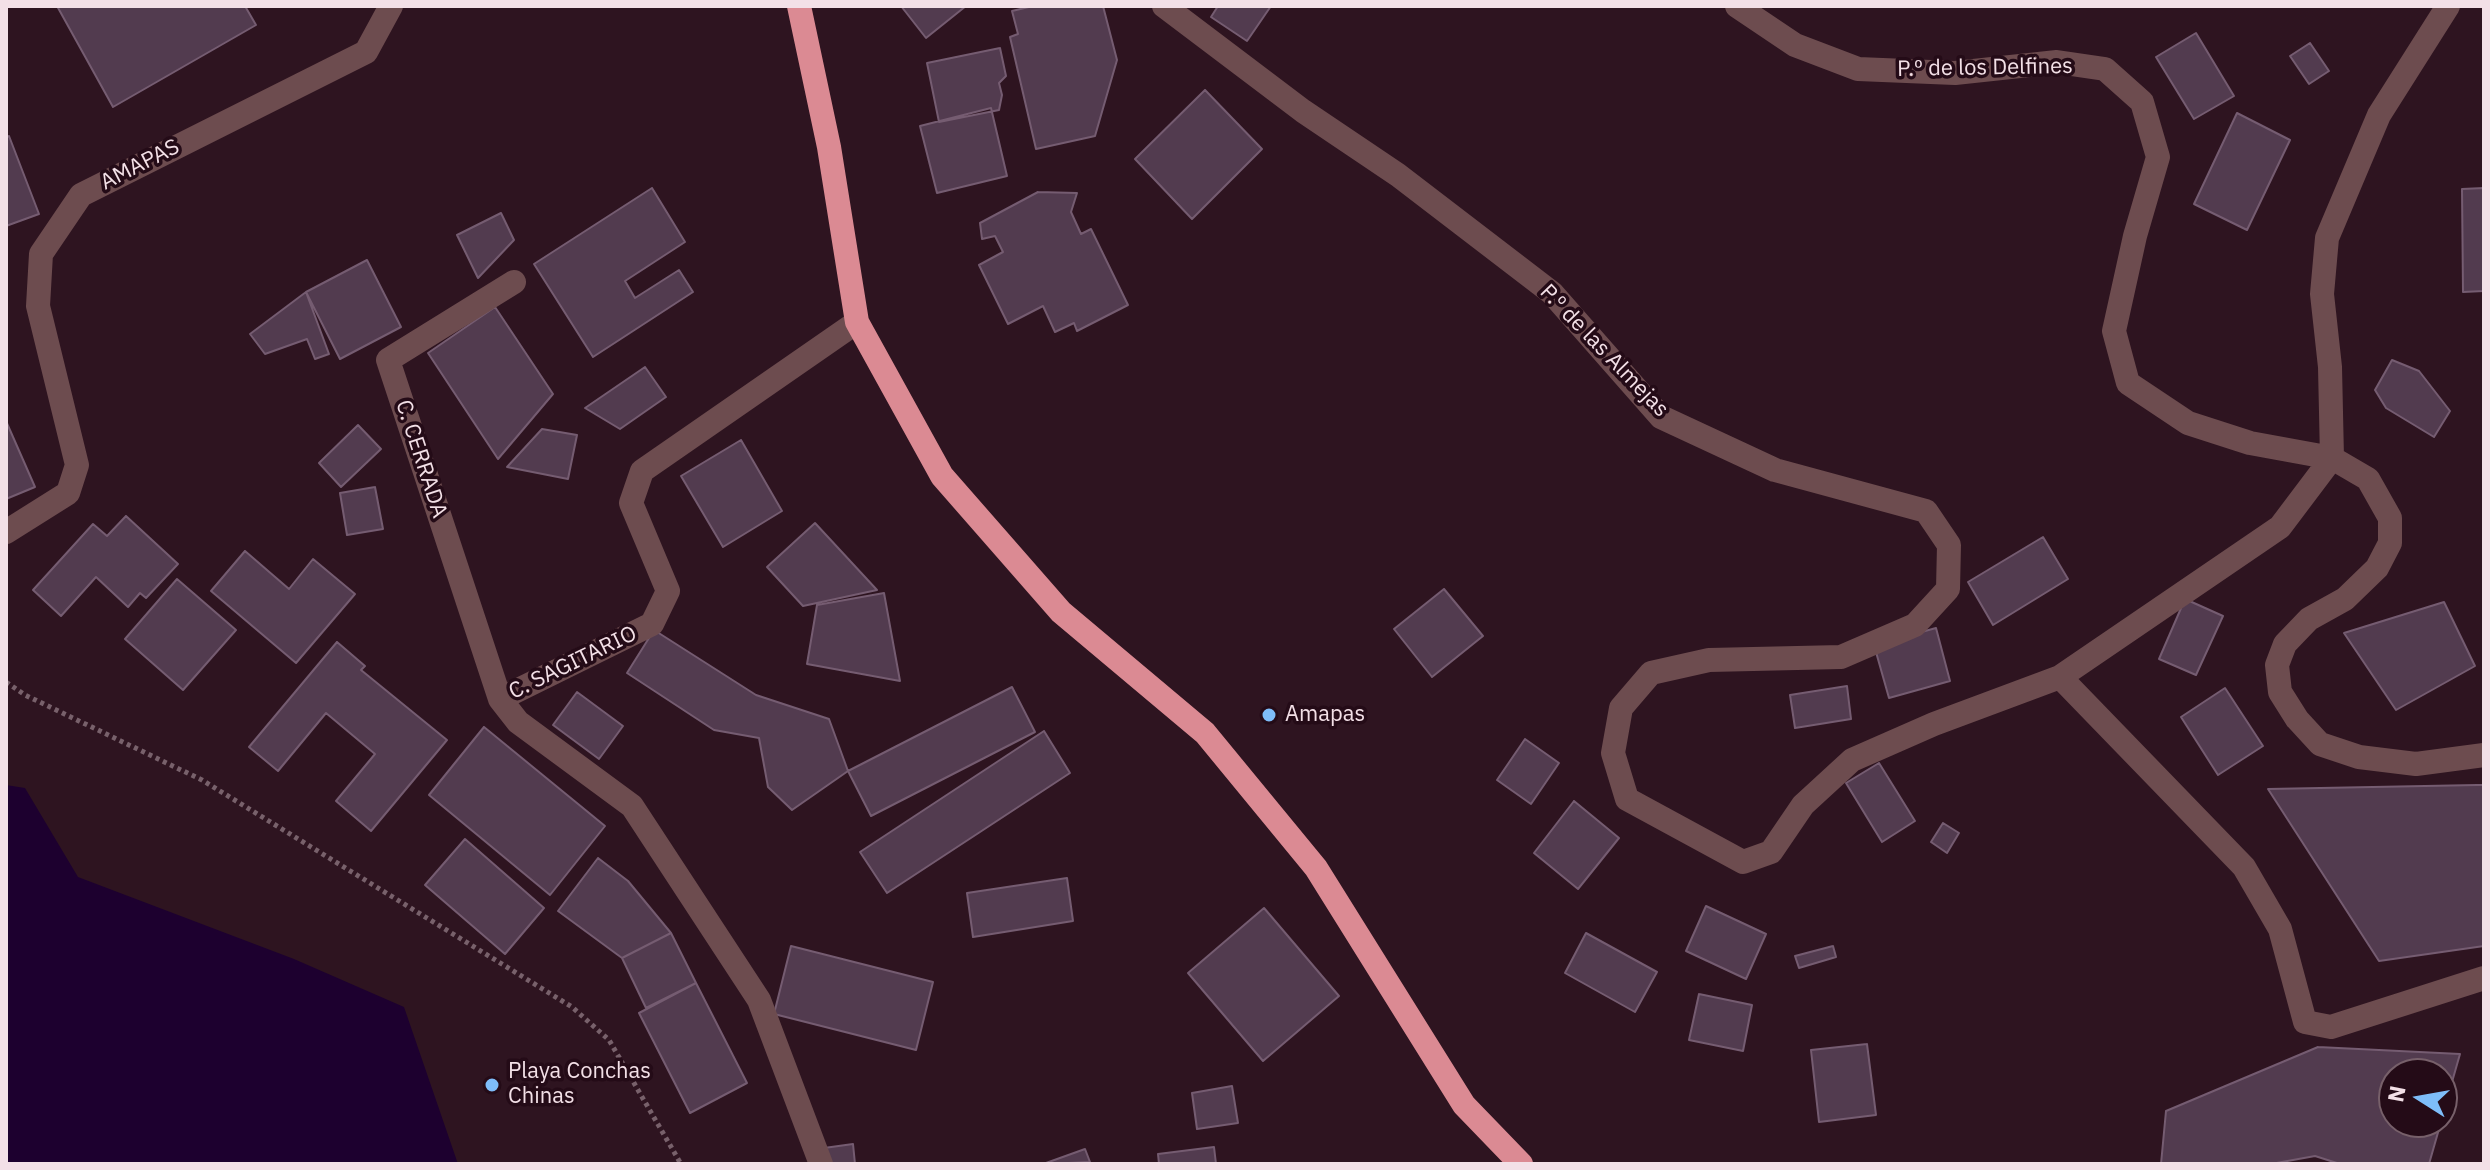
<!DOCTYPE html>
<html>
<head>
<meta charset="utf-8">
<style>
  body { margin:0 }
  #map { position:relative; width:2490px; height:1170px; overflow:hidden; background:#2e1420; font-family:"IBM Plex Sans",sans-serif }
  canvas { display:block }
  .frame { position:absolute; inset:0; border:8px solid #f3e0e7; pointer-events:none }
  .north { position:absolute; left:2378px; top:1058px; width:80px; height:80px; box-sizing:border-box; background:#240b17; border:2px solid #77606a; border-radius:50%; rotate:281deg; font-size:22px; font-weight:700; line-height:32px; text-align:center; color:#f3e0e7 }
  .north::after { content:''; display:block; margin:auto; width:28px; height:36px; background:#7ebdf9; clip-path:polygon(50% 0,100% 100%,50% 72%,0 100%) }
</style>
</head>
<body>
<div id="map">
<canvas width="2490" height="1170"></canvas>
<div class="frame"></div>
<div class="north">N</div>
</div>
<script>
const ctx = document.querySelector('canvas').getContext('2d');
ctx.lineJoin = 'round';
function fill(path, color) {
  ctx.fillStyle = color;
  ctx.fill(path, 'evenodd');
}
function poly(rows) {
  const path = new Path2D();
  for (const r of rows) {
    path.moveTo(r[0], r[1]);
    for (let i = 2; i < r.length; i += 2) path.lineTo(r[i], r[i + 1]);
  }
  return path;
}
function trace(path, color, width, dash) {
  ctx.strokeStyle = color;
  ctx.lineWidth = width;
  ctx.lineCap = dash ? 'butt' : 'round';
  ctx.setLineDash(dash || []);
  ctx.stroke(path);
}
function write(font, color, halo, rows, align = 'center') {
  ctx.font = font + ' "IBM Plex Sans",sans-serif';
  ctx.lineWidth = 7;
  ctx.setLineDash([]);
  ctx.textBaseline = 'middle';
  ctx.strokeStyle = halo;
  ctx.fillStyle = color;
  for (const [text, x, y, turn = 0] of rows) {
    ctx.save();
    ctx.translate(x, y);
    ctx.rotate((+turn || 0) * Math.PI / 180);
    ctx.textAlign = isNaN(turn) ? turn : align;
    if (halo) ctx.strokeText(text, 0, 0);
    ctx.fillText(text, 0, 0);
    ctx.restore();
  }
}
fill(poly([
  [6,785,25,788,78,877,294,959,404,1007,458,1164,6,1164]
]), '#1d002f');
const building = poly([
  [57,6,245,6,256,25,113,107,57,6],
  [901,6,966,6,926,38,901,6],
  [1033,6,1103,6,1117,60,1095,136,1036,149,1010,37,1018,34,1012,11,1033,6],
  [1218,6,1271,6,1247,41,1211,17,1218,6],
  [2196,33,2234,96,2194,119,2156,57,2196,33],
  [2310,43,2329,71,2309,84,2290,56,2310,43],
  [1000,48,1006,76,999,83,1002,95,999,110,939,122,927,63,1000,48],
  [1205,90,1262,149,1192,219,1135,159,1205,90],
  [991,108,1007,176,937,193,920,126,991,108],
  [2237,113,2290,140,2247,230,2194,204,2237,113],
  [9,136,39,214,6,226,6,137,9,136],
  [652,188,685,242,625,281,635,298,679,270,693,292,593,357,534,264,652,188],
  [2484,188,2484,291,2463,292,2462,189,2484,188],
  [1038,192,1077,193,1071,212,1081,234,1091,229,1128,305,1077,331,1074,323,1055,332,1043,306,1008,324,979,265,1003,252,995,236,982,239,980,223,1038,192],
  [501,213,514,240,478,278,457,235,501,213],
  [367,260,401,327,340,359,306,292,367,260],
  [306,292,329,354,315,359,307,339,265,354,250,334,306,292],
  [495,307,553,394,498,459,428,353,495,307],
  [2392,360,2419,371,2450,411,2434,437,2386,408,2375,390,2392,360],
  [645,367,666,397,620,429,585,408,645,367],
  [6,421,35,487,6,499,6,421],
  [358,425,381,449,341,487,319,463,358,425],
  [542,429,577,435,568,479,507,467,542,429],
  [741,440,782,511,723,547,681,476,741,440],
  [375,487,383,529,347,535,340,493,375,487],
  [126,516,178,564,146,598,140,593,128,607,96,577,61,616,33,590,93,524,107,536,126,516],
  [815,523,877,590,803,606,767,567,815,523],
  [2043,537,2068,579,1993,625,1968,582,2043,537],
  [245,551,289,589,313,559,355,594,296,663,211,591,245,551],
  [177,579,236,630,183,690,125,639,177,579],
  [1444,589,1483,636,1432,677,1394,629,1444,589],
  [884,593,900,681,807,664,817,605,884,593],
  [2185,599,2223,616,2196,675,2159,659,2185,599],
  [2444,602,2475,666,2396,710,2344,633,2444,602],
  [1936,628,1950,681,1889,698,1874,645,1936,628],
  [654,630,756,695,829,719,848,771,792,810,768,787,759,738,714,730,627,673,654,630],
  [337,642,365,666,361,670,447,740,371,831,336,801,375,754,326,713,278,771,249,747,337,642],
  [1847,686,1851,719,1795,728,1790,695,1847,686],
  [1012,687,1035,732,871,816,848,771,1012,687],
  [2225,688,2263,746,2218,775,2181,717,2225,688],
  [577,692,623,726,599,759,553,725,577,692],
  [484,727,605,826,550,895,429,795,484,727],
  [1044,731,1070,773,887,893,860,852,1044,731],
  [1525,739,1559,763,1531,804,1497,780,1525,739],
  [1879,763,1915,821,1882,842,1846,783,1879,763],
  [2477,785,2484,785,2484,946,2379,961,2268,789,2477,785],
  [1574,801,1619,838,1578,889,1534,853,1574,801],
  [1943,823,1959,833,1947,853,1931,842,1943,823],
  [465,839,544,908,505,954,425,885,465,839],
  [598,858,628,881,671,933,622,958,558,911,598,858],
  [1067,878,1073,921,973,937,967,893,1067,878],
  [1706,906,1766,934,1746,979,1686,951,1706,906],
  [1264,908,1339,996,1263,1061,1188,973,1264,908],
  [671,933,696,983,646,1008,622,958,671,933],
  [1586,933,1657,972,1635,1012,1565,973,1586,933],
  [791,946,933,982,916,1050,774,1014,791,946],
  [1833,946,1836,957,1799,968,1795,956,1833,946],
  [696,983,747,1083,690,1113,639,1013,696,983],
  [1699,994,1752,1005,1743,1051,1689,1040,1699,994],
  [1867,1044,1876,1115,1819,1122,1811,1050,1867,1044],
  [2318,1047,2460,1054,2442,1117,2442,1074,2394,1074,2394,1122,2441,1122,2429,1164,2340,1164,2315,1156,2271,1164,2161,1164,2166,1111,2318,1047],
  [1232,1086,1238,1123,1197,1129,1192,1093,1232,1086],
  [853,1144,855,1164,826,1164,824,1148,853,1144],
  [1214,1147,1216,1164,1159,1164,1158,1154,1214,1147],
  [1085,1149,1090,1162,1047,1164,1046,1163,1085,1149]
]);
fill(building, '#523b4f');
trace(building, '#755c71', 2);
trace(poly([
  [6,682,25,695,202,780,572,1007,609,1040,681,1164]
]), '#78616b', 5, [4, 4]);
trace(poly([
  [1164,6,1303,111,1398,175,1552,293,1661,417,1775,470,1926,511,1949,545,1948,589,1915,625,1841,657,1709,660,1651,673,1621,708,1613,753,1627,799,1743,862,1771,852,1803,805,1852,760,1934,724,2060,677],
  [1737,6,1795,45,1858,69,1955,73,2057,62,2105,69,2142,102,2158,157,2135,236,2114,331,2128,383,2188,423,2250,443,2332,458,2368,479,2390,518,2390,543,2377,568,2345,599,2309,619,2285,644,2277,665,2280,692,2297,719,2320,744,2359,757,2416,764,2484,755],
  [2332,458,2280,527,2060,677,2244,867,2280,929,2305,1022,2331,1027,2484,978],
  [2332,458,2330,367,2322,294,2327,238,2379,115,2448,6],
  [6,532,68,493,77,465,38,306,41,254,81,195,366,52,391,6],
  [500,699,388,360,514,282],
  [821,1164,759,1000,632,806,518,722,500,699,652,624,668,591,631,503,642,471,857,322]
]), '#6d4c4f', 24);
trace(poly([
  [799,6,829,147,857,322,942,476,1061,612,1205,733,1316,868,1464,1105,1521,1164]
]), '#db8a93', 24);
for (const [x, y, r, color] of [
  [1269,715,8,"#7ebdf9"],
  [492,1085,8,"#7ebdf9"]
]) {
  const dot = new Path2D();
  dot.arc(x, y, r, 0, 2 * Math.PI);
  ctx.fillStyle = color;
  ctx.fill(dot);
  trace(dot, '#240b17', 3);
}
write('22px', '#f3e0e7', '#240b17', [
  ["P.º de los Delfines",1985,68,-1],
  ["AMAPAS",140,165,-27],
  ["P.º de las Almejas",1604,351,46],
  ["C. CERRADA",421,459,72],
  ["C. SAGITARIO",573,663,-26]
]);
write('22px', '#f3e0e7', '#240b17', [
  ["Amapas",1285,715],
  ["Playa Conchas",508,1072],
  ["Chinas",508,1097]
], 'left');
</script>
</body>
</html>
